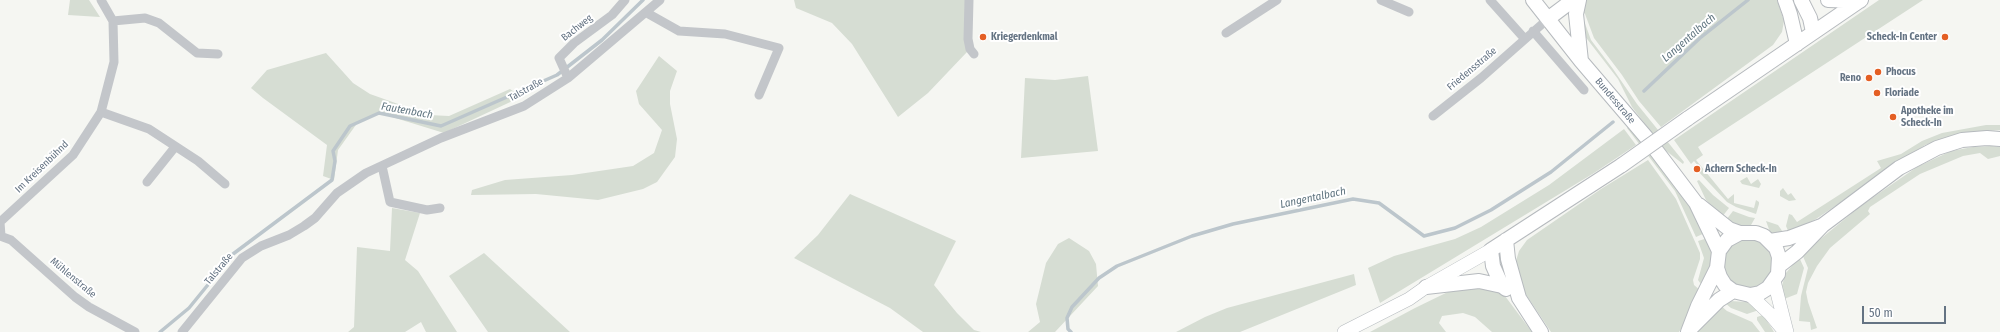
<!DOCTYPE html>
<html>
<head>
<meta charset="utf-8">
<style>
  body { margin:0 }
  #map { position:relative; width:2000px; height:332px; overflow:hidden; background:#f5f6f2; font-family:"Fira Sans Condensed",sans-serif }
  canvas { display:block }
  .scale { position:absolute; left:1862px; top:306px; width:84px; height:18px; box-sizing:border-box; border:2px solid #647383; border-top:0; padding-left:5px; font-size:12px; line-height:14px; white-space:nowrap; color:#647383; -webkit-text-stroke:3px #fff; paint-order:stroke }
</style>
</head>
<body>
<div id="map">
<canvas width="2000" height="332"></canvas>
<div class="scale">50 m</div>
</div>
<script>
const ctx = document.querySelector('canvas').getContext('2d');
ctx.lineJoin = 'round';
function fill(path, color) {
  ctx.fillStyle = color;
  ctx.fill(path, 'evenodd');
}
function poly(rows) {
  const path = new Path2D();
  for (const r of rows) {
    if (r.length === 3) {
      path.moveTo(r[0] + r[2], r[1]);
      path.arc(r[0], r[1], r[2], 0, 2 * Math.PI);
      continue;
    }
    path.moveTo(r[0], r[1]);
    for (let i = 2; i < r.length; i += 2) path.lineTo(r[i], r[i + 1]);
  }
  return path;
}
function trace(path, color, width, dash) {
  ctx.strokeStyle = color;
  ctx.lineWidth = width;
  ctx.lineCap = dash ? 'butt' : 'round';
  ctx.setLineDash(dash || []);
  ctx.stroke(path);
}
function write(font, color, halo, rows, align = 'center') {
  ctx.font = font + ' "Fira Sans Condensed",sans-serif';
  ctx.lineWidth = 4;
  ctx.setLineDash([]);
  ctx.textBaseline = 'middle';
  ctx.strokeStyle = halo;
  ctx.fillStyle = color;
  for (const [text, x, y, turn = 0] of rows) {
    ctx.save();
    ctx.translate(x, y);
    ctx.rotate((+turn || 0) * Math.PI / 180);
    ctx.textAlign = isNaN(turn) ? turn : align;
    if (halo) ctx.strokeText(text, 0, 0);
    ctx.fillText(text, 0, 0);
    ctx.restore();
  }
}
fill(poly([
  [70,0,89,0,100,17,68,15],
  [794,0,967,0,967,52,928,93,898,117,852,44,832,23,796,8],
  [1583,0,1777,0,1784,21,1782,32,1773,45,1661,127,1639,101,1622,75,1594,38,1585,14,1581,9],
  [1879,0,1923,0,1698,147,1703,155,1696,160,1728,199,1734,194,1734,203,1754,208,1756,200,1759,202,1759,204,1756,214,1736,207,1727,202,1696,169,1699,167,1694,161,1691,164,1674,140],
  [1583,18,1591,40,1613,69,1637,104,1684,162,1683,164,1665,150,1632,107,1618,79,1584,35],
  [326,53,353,83,370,94,429,115,449,116,510,89,521,97,444,133,379,113,358,122,338,150,334,180,323,176,327,145,263,98,251,88,267,70],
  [659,56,677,71,670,91,670,104,677,139,675,157,657,182,643,189,598,200,536,194,471,195,472,190,505,180,572,175,633,166,654,153,662,130,639,104,636,91],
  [1088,76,1098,151,1021,158,1025,78,1055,80],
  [1986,125,2000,125,2000,130,1960,133,1925,145,1816,219,1789,233,1786,226,1789,214,1792,215,1797,222,1881,168,1877,161,1901,154,1922,141,1942,133],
  [1629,126,1689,205,1705,233,1696,237,1675,191,1627,128],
  [1624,129,1636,145,1594,173,1380,303,1368,268,1394,256,1455,239,1481,227,1549,185],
  [1991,146,2000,147,2000,156,1988,159,1980,153,1963,156,1920,174,1870,207,1868,211,1870,214,1830,248,1817,266,1808,283,1806,292,1808,302,1817,328,1811,330,1810,322,1799,321,1801,296,1808,268,1802,254,1862,205,1917,167,1951,151,1973,147],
  [1648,160,1676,199,1700,253,1700,259,1693,280,1694,285,1701,291,1687,319,1679,332,1551,332,1523,290,1515,264,1519,251,1527,240,1601,189],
  [1747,177,1751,184,1758,179,1761,184,1759,188,1742,184,1740,181],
  [1699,180,1713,195,1729,208,1722,217,1706,200,1697,181],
  [1783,188,1788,195,1791,193,1796,200,1789,201,1780,196,1780,191],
  [850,194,956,241,934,285,957,313,974,330,981,332,923,332,890,308,794,258,818,235],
  [392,208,420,213,405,260,418,271,457,332,426,332,421,322,405,332,348,332,354,327,357,247,390,251],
  [1733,211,1749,217,1755,218,1751,225,1747,226,1734,225,1726,220],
  [1766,221,1778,225,1785,235,1775,235,1770,232],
  [1069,238,1089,251,1096,264,1098,286,1055,332,1028,332,1040,322,1036,304,1046,263,1058,244],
  [1708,238,1713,251,1711,269,1703,287,1698,280,1704,258,1698,241],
  [1748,264,25],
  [484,253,570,332,488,332,449,276],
  [1799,257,1804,268,1797,294,1784,299,1782,285,1786,273],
  [1354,274,1356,285,1240,332,1176,332,1205,317,1227,308],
  [1467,286,1493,288,1505,296,1532,332,1492,332,1475,317,1463,313,1442,316,1439,323,1446,332,1370,332,1415,308,1454,289],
  [1730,301,1748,302,1759,310,1747,314,1731,308,1725,303],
  [1720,305,1727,311,1752,322,1760,332,1697,332,1710,315],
  [1763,315,1771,327,1774,332,1765,332,1757,320,1757,317]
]), '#d6ddd3');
trace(poly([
  [1644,91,1700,38,1748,0],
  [160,332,189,308,233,254,332,180,335,161,333,151,350,126,379,113,441,126,557,75,602,40,643,0],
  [1071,332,1068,329,1067,318,1072,307,1099,278,1117,266,1192,236,1233,224,1353,199,1379,203,1424,236,1455,228,1491,210,1551,172,1613,122]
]), '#bcc6cc', 3.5);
const secondary = poly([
  [1774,281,1787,332],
  [1750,295,1770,314,1785,332],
  [1344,332,1409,299,1426,287,1491,250]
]);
const primary = poly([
  [1533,0,1581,61,1646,137,1696,203,1719,251],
  [1579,0,1576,14,1581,61],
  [1785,0,1790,14,1797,44],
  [1801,0,1810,18,1813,32],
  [1828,0,1860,1],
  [1549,18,1573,0],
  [1687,119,1861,0],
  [1699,205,1729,229,1740,233,1756,233,1764,236,1776,248,1779,257,1778,274,1768,288,1760,293,1750,295,1733,291,1725,285,1720,277,1717,268,1719,251,1727,240,1740,233],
  [1506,240,1508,259,1519,298,1541,332],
  [1770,241,1789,238,1821,226],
  [1779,266,1797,252,1823,225,1899,168,1937,148,1962,140,1987,138,2000,139],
  [1502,286,1493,266,1491,250,1622,165],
  [1426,287,1479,281,1502,286,1506,289],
  [1691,328,1719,300,1733,291],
  [1688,332,1698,306,1717,268]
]);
trace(secondary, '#b5babe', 14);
trace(primary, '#b6babe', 16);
trace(poly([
  [969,0,968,39,970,49,974,54],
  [1381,0,1409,12],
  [1490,0,1524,38],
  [647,13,679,31,725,34,779,48,759,95],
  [113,21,145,18,159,23,197,53,218,54],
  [1533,31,1584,90],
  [1226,33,1277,0],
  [568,78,559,58,574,43,612,15,625,0],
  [101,112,149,129,198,161,225,184],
  [1433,116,1481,78,1549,18],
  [382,166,390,202,427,210,440,208],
  [147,182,175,147],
  [0,236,11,240,75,297,89,307,135,332],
  [1,236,0,222,73,155,101,112,114,62,113,21,101,0],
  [182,332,242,258,261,246,289,235,304,226,315,218,337,193,366,173,441,138,524,106,568,78,660,0]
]), '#c3c6ca', 9);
trace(secondary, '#fff', 13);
trace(primary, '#fff', 14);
const primaryBridge = poly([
  [1622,165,1687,119]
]);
trace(primaryBridge, '#b6babe', 16, []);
trace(primaryBridge, '#fff', 14);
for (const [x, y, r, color] of [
  [983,37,4,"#e45f24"],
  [1945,37,4,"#e45f24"],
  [1878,72,4,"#e45f24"],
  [1869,78,4,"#e45f24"],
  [1877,93,4,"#e45f24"],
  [1893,117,4,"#e45f24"],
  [1697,169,4,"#e45f24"]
]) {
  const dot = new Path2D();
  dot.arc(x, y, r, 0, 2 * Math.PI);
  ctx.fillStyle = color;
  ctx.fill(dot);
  trace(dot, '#fff', 1.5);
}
write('10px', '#647383', '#fff', [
  ["Bachweg",577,28,-38],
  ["Friedensstraße",1472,69,-40],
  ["Talstraße",526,90,-29],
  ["Bundesstraße",1615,101,50],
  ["Im Kreisenbühnd",42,167,-44],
  ["Talstraße",219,269,-50],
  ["Mühlenstraße",73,278,40]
]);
write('bold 10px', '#647383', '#fff', [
  ["Kriegerdenkmal",991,37],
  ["Scheck-In Center",1937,37,"right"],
  ["Phocus",1886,72],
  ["Reno",1861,78,"right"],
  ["Floriade",1885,93],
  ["Apotheke im",1901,111],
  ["Scheck-In",1901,123],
  ["Achern Scheck-In",1705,169]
], 'left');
write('italic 11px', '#607580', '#fff', [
  ["Langentalbach",1689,38,-41],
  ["Fautenbach",407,111,10],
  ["Langentalbach",1313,198,-12]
]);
</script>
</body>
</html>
